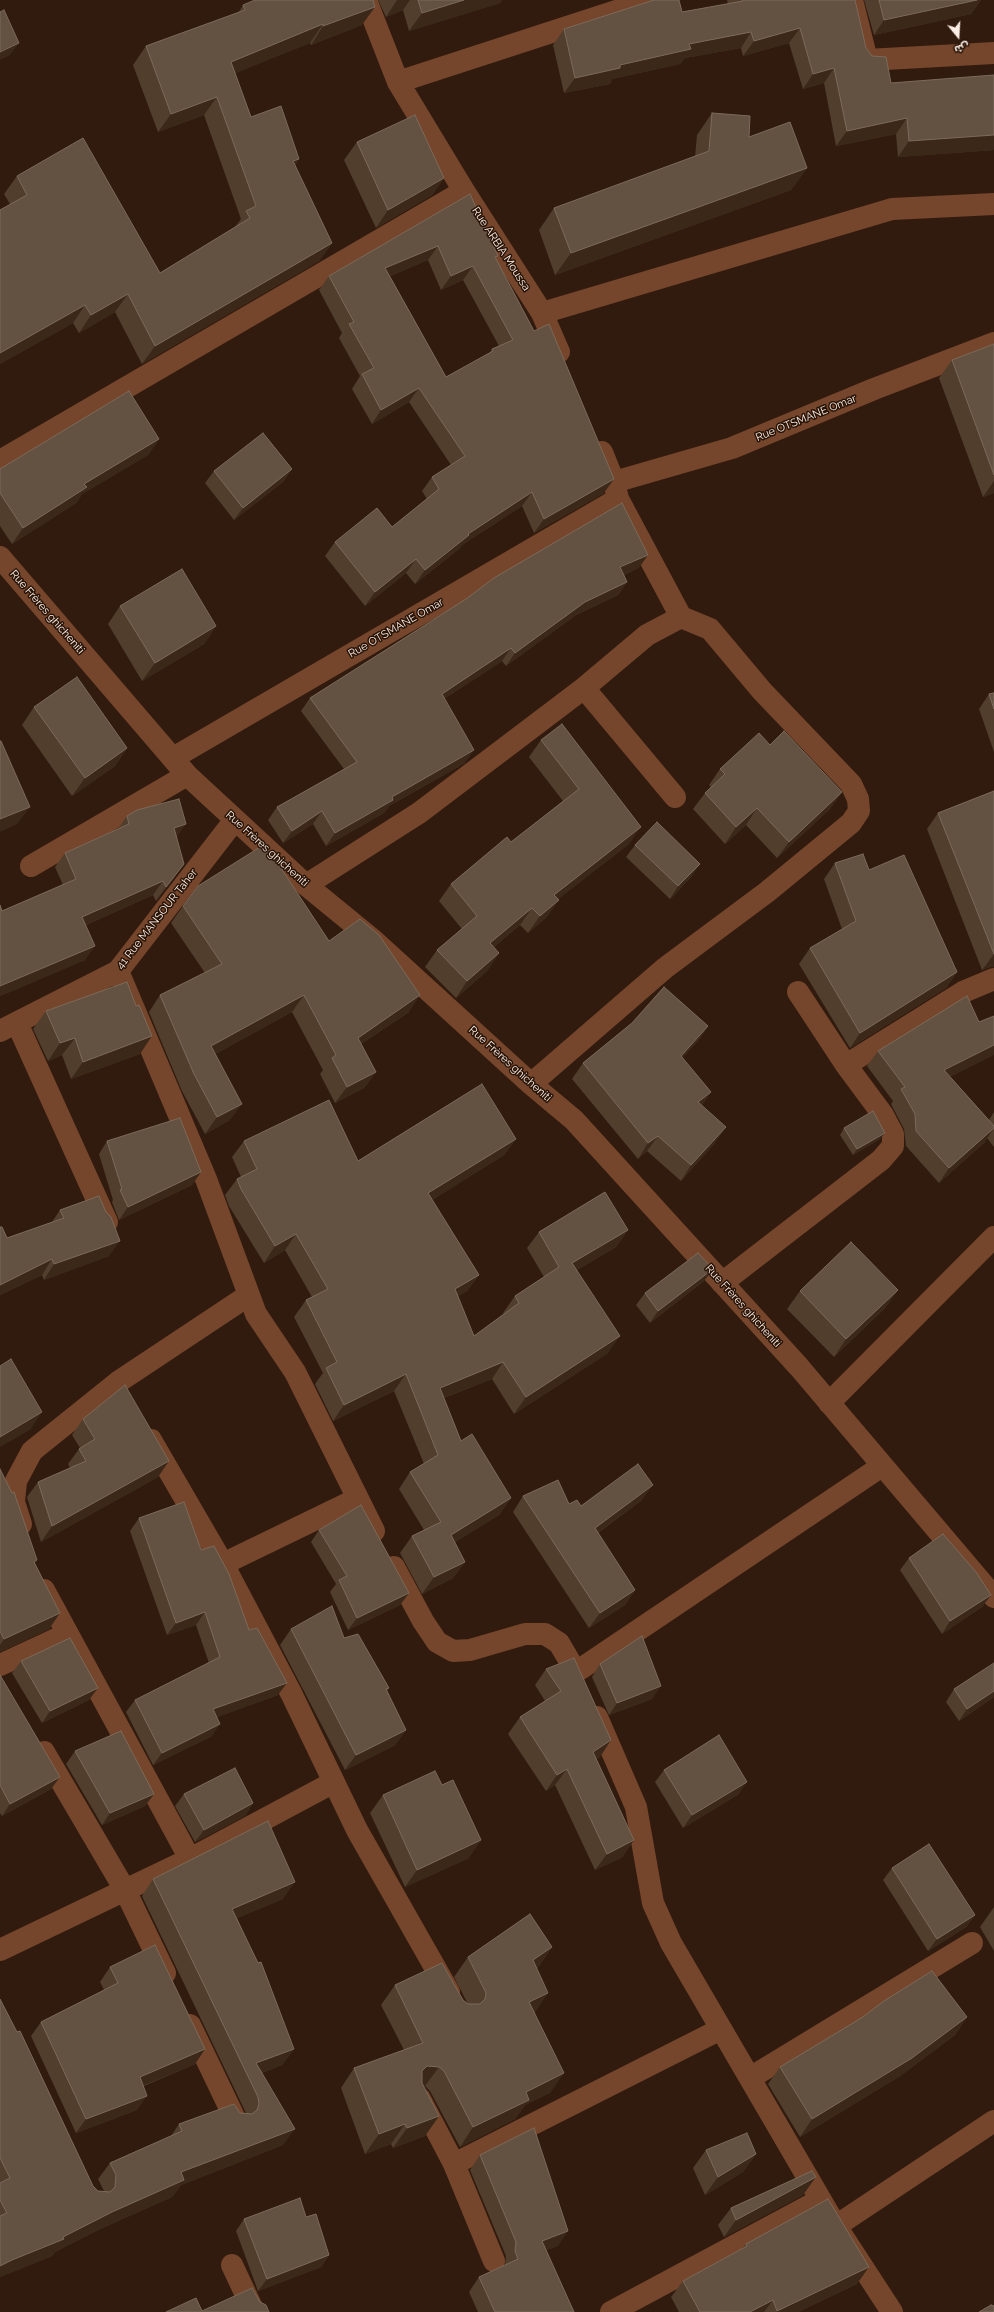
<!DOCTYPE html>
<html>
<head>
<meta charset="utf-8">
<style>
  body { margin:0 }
  #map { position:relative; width:994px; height:2312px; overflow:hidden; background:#311b0f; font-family:Raleway,"Noto Sans Arabic",sans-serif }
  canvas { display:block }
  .north { position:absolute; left:938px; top:16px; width:40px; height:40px; -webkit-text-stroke:3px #271206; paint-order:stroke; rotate:162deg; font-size:11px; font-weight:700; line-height:16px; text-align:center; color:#fdeee5 }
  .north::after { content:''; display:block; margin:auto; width:14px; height:18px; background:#fdeee5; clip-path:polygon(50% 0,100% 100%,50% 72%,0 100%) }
</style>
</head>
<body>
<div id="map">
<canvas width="994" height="2312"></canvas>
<div class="north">ش</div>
</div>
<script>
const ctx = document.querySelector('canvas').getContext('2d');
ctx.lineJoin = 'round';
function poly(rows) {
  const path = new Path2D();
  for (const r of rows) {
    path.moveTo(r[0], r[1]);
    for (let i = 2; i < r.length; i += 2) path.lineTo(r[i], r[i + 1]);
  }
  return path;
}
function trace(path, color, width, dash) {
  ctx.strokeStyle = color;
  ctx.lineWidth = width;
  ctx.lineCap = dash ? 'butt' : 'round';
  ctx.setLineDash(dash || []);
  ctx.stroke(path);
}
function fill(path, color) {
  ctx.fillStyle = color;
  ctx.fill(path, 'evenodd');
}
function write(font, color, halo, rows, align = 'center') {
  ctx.font = font + ' Raleway,sans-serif';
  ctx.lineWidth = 3;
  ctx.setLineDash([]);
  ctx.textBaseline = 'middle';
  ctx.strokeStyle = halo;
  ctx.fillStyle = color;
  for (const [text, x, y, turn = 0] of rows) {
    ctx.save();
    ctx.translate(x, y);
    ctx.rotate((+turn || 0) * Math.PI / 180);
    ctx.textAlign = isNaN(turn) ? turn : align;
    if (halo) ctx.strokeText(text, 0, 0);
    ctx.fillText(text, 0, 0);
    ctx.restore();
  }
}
trace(poly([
  [366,0,398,82,464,191,542,313,559,352],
  [852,0,867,60,994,53],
  [398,82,650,0],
  [542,313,892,209,994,204],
  [602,452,614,482,618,499,681,617],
  [0,461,464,191],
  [614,482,732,448,874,389,994,343],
  [0,557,187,775,306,885,372,939,531,1084,574,1120,799,1367,994,1597],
  [173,758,618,499],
  [31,866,187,775],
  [306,885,419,813,584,688],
  [118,971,206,1179,256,1314,295,1372,374,1531],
  [17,1023,107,1222],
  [0,1031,118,971,234,821],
  [846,1065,963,992,994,979],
  [531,1084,665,968,767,892,851,823,859,811,858,799,851,784,762,691,710,629,681,617,647,635,584,688,675,797],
  [722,1283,881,1160,893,1146,893,1134,883,1115,846,1065,798,992],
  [829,1403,994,1237],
  [151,1440,223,1564,291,1693,357,1830,449,1992],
  [21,1524,14,1502,16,1481,32,1451,118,1382,249,1295],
  [223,1564,357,1499],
  [394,1567,423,1621,437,1642,453,1651,470,1650,525,1634,545,1634,559,1643,576,1672,882,1466],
  [44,1590,190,1859],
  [0,1665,67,1634],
  [597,1717,636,1807,653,1903,671,1943,836,2226,892,2312],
  [44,1752,125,1890,165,1973],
  [0,1950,190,1859,334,1782],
  [190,2025,235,2119],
  [750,2078,972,1943],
  [420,2099,454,2164,721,2029],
  [454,2164,494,2261],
  [836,2226,994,2121],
  [232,2265,254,2312],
  [611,2312,820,2200]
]), '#75462b', 22);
fill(poly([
  [378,0,502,0,500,3,409,31,403,10,386,17],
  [727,0,855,0,866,48,891,83,994,75,994,150,898,157,896,134,836,146,824,83,803,89,789,43,743,56,741,48,685,58,680,64,612,79,610,84,564,93,553,45,564,29,682,12,728,4],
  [864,0,981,0,971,14,874,35],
  [243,5,362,25,311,45,310,43,235,73,251,117,299,159,295,165,332,243,319,261,142,364,115,312,79,333,73,323,0,364,0,210,10,204,4,194,17,176,160,273,235,227,241,219,204,115,158,132,133,65,146,46,238,13],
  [712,113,749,137,807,168,791,190,555,275,539,230,554,208,695,157,697,135],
  [357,142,444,178,432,195,376,228,344,160],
  [470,194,496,259,604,493,534,533,522,506,462,545,459,549,415,584,406,573,365,606,325,556,335,542,392,527,427,499,422,491,432,477,451,465,409,402,372,424,352,389,360,376,339,338,342,333,319,290,329,276],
  [428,260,441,290,463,280,499,346,492,349,489,354,446,377,390,276],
  [994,344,994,493,983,497,939,378,952,360],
  [159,439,148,455,82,494,76,503,12,544,0,526,0,469],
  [292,469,283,482,234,520,205,483,214,471],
  [639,568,624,575,627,582,618,595,576,615,506,666,502,661,444,699,465,763,389,806,384,813,326,846,313,824,283,843,268,820,277,807,344,769,301,711,310,698],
  [120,606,216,626,204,644,142,681,108,624],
  [994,693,994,752,979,709,989,694],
  [34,707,127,748,115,766,72,796,22,725],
  [541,740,629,844,558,899,547,917,528,933,520,925,494,947,499,953,487,971,456,998,425,967,437,950,462,929,439,901,451,884,511,842,563,801,529,757],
  [770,745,842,792,830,809,777,858,746,825,725,844,693,809,705,793,711,787,709,785,720,769],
  [994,791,994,967,990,967,982,970,927,829,938,813],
  [127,816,177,838,174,878,156,901,153,895,86,925,85,960,0,996,0,905,2,911,63,885,55,867,65,853,118,829],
  [635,845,692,876,670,899,626,857],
  [835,863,869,870,957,972,946,988,850,1048,799,964,810,948,842,929,824,879],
  [183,906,329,941,409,1012,361,1044,376,1072,364,1088,335,1103,320,1074,323,1070,292,1012,215,1054,230,1120,205,1134,182,1091,149,1012,160,995,205,973,171,923],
  [46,1011,140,1054,71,1079,62,1055,48,1061,33,1029],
  [632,1023,708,1026,698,1041,682,1058,711,1092,702,1105,715,1143,681,1181,647,1151,638,1159,572,1079,583,1063],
  [878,1051,950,1077,989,1120,994,1112,994,1147,987,1138,985,1142,939,1183,906,1146,904,1129,891,1104,893,1101,867,1066],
  [844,1128,880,1139,853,1155,840,1135],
  [516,1139,504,1155,432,1200,479,1275,467,1291,458,1296,474,1336,504,1314,503,1313,515,1296,544,1277,527,1248,539,1232,628,1230,616,1247,577,1270,608,1353,514,1414,492,1379,444,1398,461,1441,511,1498,499,1515,455,1542,465,1562,453,1578,422,1594,400,1553,412,1536,424,1530,399,1489,410,1472,424,1464,394,1391,333,1421,315,1384,323,1373,294,1317,306,1300,312,1297,285,1250,264,1263,229,1206,225,1195,237,1179,241,1177,232,1157,244,1141,358,1161],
  [107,1141,201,1172,192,1185,119,1220,112,1202,113,1200,99,1154],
  [60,1210,109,1256,44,1280,42,1275,0,1295,0,1227,7,1238,52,1222],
  [713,1269,704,1281,650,1323,636,1305,645,1293],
  [898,1290,885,1308,834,1357,787,1309,800,1291],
  [83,1419,169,1461,158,1477,41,1542,27,1497,38,1482,70,1468,68,1464,79,1449,80,1448,72,1435],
  [0,1469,35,1564,60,1613,49,1629,0,1652],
  [523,1496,581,1506,642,1500,598,1533,635,1590,625,1605,589,1628,513,1512],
  [139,1518,201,1550,249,1630,278,1695,217,1717,212,1736,153,1765,126,1712,135,1700,209,1663,196,1625,167,1635,130,1531],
  [319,1530,409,1593,400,1605,348,1630,330,1592,336,1584,311,1542],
  [909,1558,991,1595,982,1607,942,1634,900,1570],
  [291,1629,344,1638,389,1688,387,1691,406,1730,395,1745,345,1770,280,1645],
  [574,1658,600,1757,596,1759,623,1857,595,1870,555,1785,546,1791,508,1734,520,1717,545,1701,535,1685,546,1669],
  [21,1661,89,1700,42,1723,12,1673],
  [600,1664,652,1699,609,1715,592,1677],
  [0,1675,51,1789,2,1816,0,1813],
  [954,1689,994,1697,959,1721,946,1702],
  [75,1751,154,1794,145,1806,102,1825,66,1764],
  [664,1770,739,1794,683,1828,655,1782],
  [184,1794,253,1803,245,1816,195,1842,175,1806],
  [383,1795,469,1858,405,1887,370,1813],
  [892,1868,975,1915,966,1927,928,1951,883,1880],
  [153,1879,283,1899,237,1918,294,2049,282,2065,262,2073,283,2145,181,2185,172,2197,100,2229,55,2252,52,2256,0,2277,0,1999,93,2186,98,2191,104,2191,98,2179,110,2163,171,2136,179,2124,240,2113,246,2113,142,1896],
  [994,1907,994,1951,980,1927],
  [552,1947,539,1966,537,1968,535,2013,551,2092,525,2105,515,2119,460,2147,430,2091,425,2086,423,2086,439,2116,425,2136,393,2148,391,2144,365,2154,341,2088,354,2068,404,2050,381,2005,395,1985,463,2000,468,2004,454,1977,468,1957],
  [110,1967,205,2049,195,2064,144,2086,137,2110,76,2133,31,2036,41,2022,104,1990,100,1982],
  [863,2017,967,2017,955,2035,900,2076,800,2137,768,2084,780,2067],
  [706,2150,756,2154,743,2172,705,2195,693,2168],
  [480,2155,558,2246,546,2250,574,2312,478,2312,469,2292,479,2277,505,2265,506,2256,470,2170],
  [803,2195,724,2237,718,2225,731,2208],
  [306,2217,329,2255,321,2267,258,2291,236,2231,244,2219],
  [746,2244,857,2284,798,2312,679,2312,671,2297,683,2281,742,2249]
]), '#513e2d');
fill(poly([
  [397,0,410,0,403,10,386,17],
  [464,0,502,0,500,3,409,31,422,13],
  [977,0,981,0,971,14,874,35,884,20],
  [375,7,362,25,311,45,323,26],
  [323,24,310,43,219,80,231,62],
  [800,28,789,43,743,56,754,41],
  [751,32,741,48,685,58,680,64,612,79,610,84,564,93,575,78,689,44],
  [19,43,10,55,0,60,0,52],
  [834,68,824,83,803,89,813,74],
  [217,97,204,115,158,132,171,114],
  [907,118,896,134,836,146,847,131],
  [994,135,994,150,898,157,909,141],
  [299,159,287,177,293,161],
  [807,168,791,190,555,275,571,253],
  [444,178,432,195,376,228,388,210],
  [332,243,319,261,142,364,155,346],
  [438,246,428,260,375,282,385,268],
  [473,266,463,280,441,290,451,276],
  [128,294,115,312,79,333,91,315],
  [85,305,73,323,0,364,0,353],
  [419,388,409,402,372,424,381,410],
  [159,439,148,455,82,494,76,503,12,544,23,528,84,484],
  [292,469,283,482,234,520,243,508],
  [614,479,604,493,534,533,544,519],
  [994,481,994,493,983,497],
  [532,492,522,506,462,545,459,549,415,584,425,570,468,534],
  [648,555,639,568,611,580,620,567],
  [416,559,406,573,365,606,375,592],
  [627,582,618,595,576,615,506,666,515,653,585,602],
  [216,626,204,644,142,681,155,663],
  [511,648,502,661,433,706,442,694],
  [127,748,115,766,72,796,85,778],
  [474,750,465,763,389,806,384,813,326,846,335,833,392,797],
  [842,792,830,809,777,858,789,842],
  [30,807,17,824,0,832,0,819],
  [757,808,746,825,725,844,736,827],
  [322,811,313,824,283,843,292,831],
  [186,824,176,838,174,828],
  [641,827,629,844,542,912,554,895],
  [184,864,174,878,156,901,166,887],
  [700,864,692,876,670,899,678,886],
  [163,881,153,895,72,931,82,917],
  [559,900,547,917,528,933,540,916],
  [532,908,520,925,478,960,490,943],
  [95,946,85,960,0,996,0,986],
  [499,953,487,971,456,998,467,981],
  [994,954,994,967,990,967,982,970],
  [957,972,946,988,850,1048,860,1033],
  [304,995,292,1012,200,1063,211,1046],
  [420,995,409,1012,346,1054,358,1038],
  [708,1026,698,1041,670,1071,681,1056],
  [152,1036,140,1054,71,1079,83,1062],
  [75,1038,62,1055,48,1061,60,1043],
  [994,1045,994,1055,934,1085,944,1070],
  [376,1072,364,1088,335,1103,347,1087],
  [711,1092,700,1108,698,1102],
  [242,1104,230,1120,205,1134,217,1117],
  [726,1127,715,1143,681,1181,691,1165],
  [994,1128,985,1142,939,1183,949,1168],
  [885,1133,880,1139,853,1155,857,1149],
  [658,1136,647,1151,638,1159,648,1143],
  [516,1139,504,1155,417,1210,428,1193],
  [201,1172,192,1185,119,1220,128,1207],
  [628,1230,616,1247,560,1280,572,1263],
  [296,1234,285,1250,264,1263,275,1246],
  [120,1241,109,1256,44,1280,54,1264],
  [52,1259,42,1275,0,1295,0,1285],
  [713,1269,704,1281,650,1323,658,1311],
  [479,1275,467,1291,444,1305,455,1289],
  [898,1290,885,1308,834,1357,846,1339],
  [620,1336,608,1353,514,1414,526,1397],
  [503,1362,492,1379,428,1404,440,1388],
  [406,1374,394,1391,333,1421,344,1405],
  [42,1412,30,1430,0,1447,0,1437],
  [169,1461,158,1477,41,1542,52,1526],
  [653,1485,642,1500,584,1543,595,1528],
  [511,1498,499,1515,439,1552,451,1535],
  [465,1562,453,1578,422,1594,434,1577],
  [635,1590,625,1605,589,1628,600,1613],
  [409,1593,400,1605,348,1630,357,1618],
  [991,1595,982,1607,942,1634,950,1621],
  [205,1612,196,1625,167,1635,176,1623],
  [60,1613,49,1629,0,1652,0,1645,4,1639],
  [287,1683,278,1695,204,1722,213,1709],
  [661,1686,652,1699,609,1715,617,1703],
  [98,1688,89,1700,42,1723,50,1711],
  [994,1691,994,1697,959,1721,967,1709],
  [220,1724,212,1736,153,1765,162,1753],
  [406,1730,395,1745,345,1770,356,1755],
  [611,1740,600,1757,582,1768,593,1752],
  [567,1769,555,1785,546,1791,557,1775],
  [60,1777,51,1789,2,1816,10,1804],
  [747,1782,739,1794,683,1828,692,1815],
  [154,1794,145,1806,102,1825,110,1813],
  [253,1803,245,1816,195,1842,204,1830],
  [481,1840,469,1858,405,1887,417,1870],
  [634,1840,623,1857,595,1870,607,1854],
  [295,1882,283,1899,221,1925,232,1909],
  [975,1915,966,1927,928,1951,937,1939],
  [552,1947,539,1966,520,1979,533,1960],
  [548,1993,535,2013,529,2002],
  [967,2017,955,2035,900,2076,800,2137,812,2119],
  [205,2049,195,2064,130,2091,140,2077],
  [294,2049,282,2065,249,2078,256,2063],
  [427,2066,439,2067,425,2086,414,2086,422,2071],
  [564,2073,551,2092,525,2105,515,2119,460,2147,473,2127,526,2092],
  [147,2096,137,2110,76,2133,86,2119],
  [439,2116,425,2136,393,2148,407,2128],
  [405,2124,391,2144,365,2154,379,2134],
  [295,2129,283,2145,181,2185,172,2197,100,2229,55,2252,52,2256,0,2277,0,2266,12,2260,63,2237,181,2172],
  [756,2154,743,2172,705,2195,718,2177],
  [816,2177,803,2195,724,2237,736,2220],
  [568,2231,558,2246,532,2255,542,2241],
  [329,2255,321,2267,258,2291,267,2279],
  [869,2267,857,2284,798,2312,776,2312,777,2311],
  [773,2300,764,2312,750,2312]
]), '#3c2819');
const building = poly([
  [255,0,373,0,375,7,323,26,323,24,231,62,251,117,281,106,299,159,293,161,332,243,155,346,128,294,91,315,85,305,0,353,0,210,27,195,17,176,83,138,160,273,250,218,246,211,256,206,217,97,171,114,146,46,245,10,243,5,255,0],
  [418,0,464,0,422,13,418,0],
  [654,0,679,0,682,12,743,1,742,0,855,0,866,48,872,56,886,57,891,83,994,75,994,135,909,141,907,118,847,131,834,68,813,74,800,28,754,41,751,32,689,44,691,49,620,65,620,68,575,78,564,29,654,0],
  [879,0,977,0,884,20,879,0],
  [4,10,19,43,0,52,0,12,4,10],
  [712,113,750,116,749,137,790,122,807,168,571,253,554,208,709,151,712,113],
  [415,115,444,178,388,210,357,142,415,115],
  [470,194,498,256,495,257,534,331,549,324,614,479,544,519,532,492,468,534,469,535,425,570,416,559,375,592,335,542,377,508,392,527,439,489,432,477,465,456,419,388,381,410,362,374,374,368,349,324,354,322,329,276,470,194],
  [438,246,451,276,473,266,513,340,492,349,493,351,446,377,385,268,438,246],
  [994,344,994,475,952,360,994,344],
  [129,391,159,439,84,484,87,487,23,528,0,493,0,469,129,391],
  [263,433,292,469,243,508,214,471,263,433],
  [622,503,648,555,620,567,627,582,585,602,515,653,511,648,442,694,474,750,392,797,393,800,335,833,322,811,292,831,277,807,357,762,310,698,466,599,494,578,622,503],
  [182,569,216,626,155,663,120,606,182,569],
  [77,677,127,748,85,778,34,707,77,677],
  [994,693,994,709,989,694,994,693],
  [562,724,641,827,554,895,559,900,540,916,532,908,490,943,499,953,467,981,437,950,477,916,451,884,507,837,511,842,579,789,541,740,562,724],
  [784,731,842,792,789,842,757,808,736,827,705,793,725,774,720,769,759,733,770,745,784,731],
  [0,741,1,741,30,807,0,819,0,741],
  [994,791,994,954,938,813,994,791],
  [179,799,186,824,174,828,184,864,166,887,163,881,82,917,95,946,0,986,0,905,2,911,76,879,65,853,129,824,127,816,137,810,179,799],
  [657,822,700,864,678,886,635,845,657,822],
  [265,844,329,941,360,919,379,935,420,995,358,1038,376,1072,347,1087,332,1058,336,1055,304,995,211,1046,242,1104,217,1117,194,1074,160,995,222,964,183,906,198,886,265,844],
  [863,854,869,870,904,855,957,972,860,1033,810,948,856,921,835,863,863,854],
  [127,982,136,1006,139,1005,152,1036,83,1062,75,1038,60,1043,46,1011,127,982],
  [664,987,708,1026,681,1056,711,1092,698,1102,726,1127,691,1165,658,1136,648,1143,583,1063,632,1023,664,987],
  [967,996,979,1022,994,1016,994,1045,944,1070,994,1126,994,1128,949,1168,916,1131,915,1114,901,1089,905,1087,878,1051,967,996],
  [482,1084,516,1139,428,1193,479,1275,455,1289,474,1336,519,1303,515,1296,559,1267,539,1232,605,1192,628,1230,572,1263,620,1336,526,1397,503,1362,440,1388,461,1441,472,1434,511,1498,451,1535,465,1562,434,1577,412,1536,441,1522,410,1472,438,1455,406,1374,344,1405,326,1368,337,1362,306,1300,328,1289,296,1234,275,1246,241,1189,237,1179,257,1169,244,1141,329,1100,358,1161,482,1084],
  [873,1111,885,1133,857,1149,844,1128,873,1111],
  [180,1118,201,1172,128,1207,120,1190,122,1189,107,1141,180,1118],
  [99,1196,106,1212,111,1217,120,1241,54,1264,52,1259,0,1285,0,1227,2,1227,7,1238,64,1218,60,1210,99,1196],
  [851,1242,898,1290,846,1339,800,1291,851,1242],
  [698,1253,713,1269,658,1311,645,1293,698,1253],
  [11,1359,42,1412,0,1437,0,1366,11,1359],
  [125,1385,169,1461,52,1526,38,1482,86,1461,79,1449,95,1439,83,1419,125,1385],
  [638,1464,653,1485,595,1528,635,1590,600,1613,523,1496,558,1480,569,1504,577,1500,581,1506,638,1464],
  [0,1469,12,1493,14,1492,37,1560,34,1562,60,1613,4,1639,0,1631,0,1469],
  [184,1502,201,1550,214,1546,229,1574,249,1630,257,1628,287,1683,213,1709,220,1724,162,1753,135,1700,220,1657,205,1612,176,1623,139,1518,184,1502],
  [361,1505,409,1593,357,1618,339,1580,347,1576,319,1530,361,1505],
  [943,1534,976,1572,991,1595,950,1621,909,1558,943,1534],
  [332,1606,344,1638,358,1634,389,1688,386,1689,406,1730,356,1755,291,1629,332,1606],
  [642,1636,661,1686,617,1703,600,1664,642,1636],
  [70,1638,98,1688,50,1711,21,1661,70,1638],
  [574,1658,611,1740,593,1752,634,1840,607,1854,567,1769,557,1775,520,1717,561,1691,546,1669,574,1658],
  [994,1663,994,1691,967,1709,954,1689,994,1663],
  [0,1675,60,1777,10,1804,0,1785,0,1675],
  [121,1731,154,1794,110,1813,75,1751,121,1731],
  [719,1735,747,1782,692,1815,664,1770,719,1735],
  [235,1768,253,1803,204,1830,184,1794,235,1768],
  [435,1771,442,1785,453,1780,481,1840,417,1870,383,1795,435,1771],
  [268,1821,295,1882,232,1909,258,1963,261,1962,294,2049,256,2063,295,2129,181,2172,184,2180,112,2212,63,2237,64,2239,12,2260,0,2266,0,2216,7,2213,0,2200,0,2183,10,2178,0,2158,0,1999,17,2032,20,2031,93,2186,98,2191,110,2192,115,2187,116,2175,110,2163,182,2131,179,2124,234,2104,240,2113,252,2114,257,2110,259,2104,258,2097,153,1879,268,1821],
  [929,1844,975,1915,937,1939,892,1868,929,1844],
  [530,1914,552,1947,533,1960,548,1993,529,2002,564,2073,526,2092,529,2100,473,2127,444,2071,439,2067,427,2066,422,2071,422,2083,439,2116,407,2128,405,2124,379,2134,354,2068,423,2043,395,1985,442,1963,463,2000,468,2004,480,2004,485,1999,486,1993,468,1957,530,1914],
  [155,1945,205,2049,140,2077,147,2096,86,2119,41,2022,118,1983,110,1967,155,1945],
  [932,1971,967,2017,912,2058,812,2119,780,2067,863,2017,884,2001,932,1971],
  [534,2128,568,2231,542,2241,574,2312,495,2312,479,2277,518,2259,515,2251,516,2242,480,2155,534,2128],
  [747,2133,756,2154,718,2177,706,2150,747,2133],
  [812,2171,816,2177,736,2220,731,2208,812,2171],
  [300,2198,306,2217,316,2214,329,2255,267,2279,244,2219,300,2198],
  [828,2199,869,2267,777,2311,773,2300,750,2312,700,2312,683,2281,747,2246,746,2244,828,2199],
  [252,2288,260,2302,266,2305,269,2312,166,2312,196,2298,202,2311,252,2288],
  [991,2305,994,2306,994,2312,979,2312,991,2305]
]);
fill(building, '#635141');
trace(building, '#7c6a5a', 1);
write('11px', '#fdeee5', '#271206', [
  ["Rue ARBIA Moussa",501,249,57],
  ["Rue OTSMANE Omar",806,418,-22],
  ["Rue Frères ghicheniti",47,612,49],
  ["Rue OTSMANE Omar",396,628,-30],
  ["Rue Frères ghicheniti",267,849,42],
  ["41 Rue MANSOUR Taher",157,919,-52],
  ["Rue Frères ghicheniti",510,1064,42],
  ["Rue Frères ghicheniti",743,1306,48]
]);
</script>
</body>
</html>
